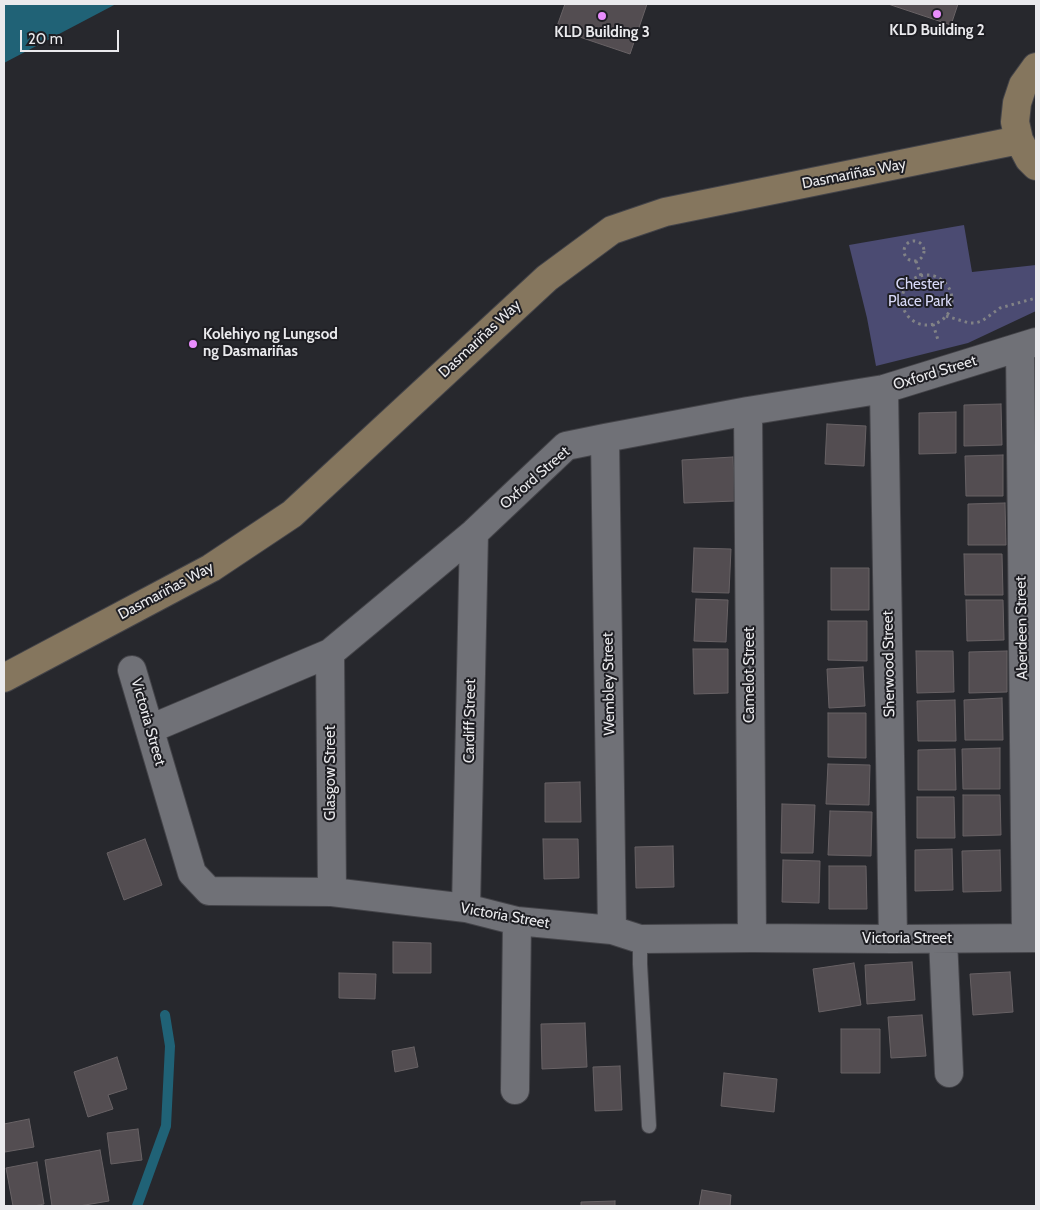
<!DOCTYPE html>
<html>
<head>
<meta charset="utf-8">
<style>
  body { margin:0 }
  #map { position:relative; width:1040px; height:1210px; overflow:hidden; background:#27282d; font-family:Cabin,sans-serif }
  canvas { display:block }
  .frame { position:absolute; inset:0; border:5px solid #eaeaed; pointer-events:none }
  .scale { position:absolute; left:20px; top:30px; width:99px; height:22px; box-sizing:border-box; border:2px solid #eaeaed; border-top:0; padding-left:6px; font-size:15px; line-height:18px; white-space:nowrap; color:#eaeaed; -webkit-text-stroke:4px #1e1e23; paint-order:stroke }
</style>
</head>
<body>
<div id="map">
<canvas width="1040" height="1210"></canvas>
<div class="frame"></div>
<div class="scale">20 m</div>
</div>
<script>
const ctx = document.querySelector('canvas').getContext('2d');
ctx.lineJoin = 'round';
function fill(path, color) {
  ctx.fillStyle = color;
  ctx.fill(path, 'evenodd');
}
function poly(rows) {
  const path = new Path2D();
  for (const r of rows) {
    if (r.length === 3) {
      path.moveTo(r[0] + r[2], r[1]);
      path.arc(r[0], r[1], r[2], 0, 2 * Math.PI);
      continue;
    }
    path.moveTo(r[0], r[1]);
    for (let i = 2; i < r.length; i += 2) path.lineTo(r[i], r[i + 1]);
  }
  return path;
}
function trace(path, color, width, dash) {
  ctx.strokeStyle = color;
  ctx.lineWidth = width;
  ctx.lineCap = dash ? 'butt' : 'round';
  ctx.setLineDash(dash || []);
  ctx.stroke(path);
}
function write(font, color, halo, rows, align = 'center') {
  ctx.font = font + ' Cabin,sans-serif';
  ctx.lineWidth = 4;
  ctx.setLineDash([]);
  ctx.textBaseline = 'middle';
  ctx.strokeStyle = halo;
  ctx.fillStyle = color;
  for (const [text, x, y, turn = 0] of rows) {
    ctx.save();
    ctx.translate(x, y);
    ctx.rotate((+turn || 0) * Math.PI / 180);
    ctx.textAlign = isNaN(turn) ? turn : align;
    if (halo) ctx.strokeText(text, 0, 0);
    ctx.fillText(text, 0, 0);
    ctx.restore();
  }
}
fill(poly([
  [964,225,972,272,1036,265,1036,311,968,343,876,366,867,318,849,245]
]), '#4b4b72');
fill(poly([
  [4,4,116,4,4,63]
]), '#206276');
trace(poly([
  [137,1206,166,1126,170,1046,165,1015]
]), '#206276', 10);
const building = poly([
  [565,4,647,4,630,54,556,29,565,4],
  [888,4,958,4,951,25,888,4],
  [1001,404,1002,445,964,446,964,405,1001,404],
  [956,412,956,453,919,454,919,413,956,412],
  [827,424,866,426,864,466,825,464,827,424],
  [1003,455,1003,496,966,496,965,456,1003,455],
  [733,457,735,501,684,503,682,460,733,457],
  [1005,503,1006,545,968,545,968,504,1005,503],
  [694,548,731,549,729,593,692,592,694,548],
  [964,554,1002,554,1003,595,965,595,964,554],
  [831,568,869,568,869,610,831,610,831,568],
  [696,599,728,600,726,642,694,641,696,599],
  [966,600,1003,600,1004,640,967,641,966,600],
  [828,621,867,621,867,661,828,660,828,621],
  [693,649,728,649,728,693,694,694,693,649],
  [916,651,953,651,954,692,917,693,916,651],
  [1007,651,1007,692,969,693,969,652,1007,651],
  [863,667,865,706,829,708,827,669,863,667],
  [1002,698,1003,740,965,740,964,700,1002,698],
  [955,700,956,741,918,741,917,701,955,700],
  [828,713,866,713,866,758,828,757,828,713],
  [1000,748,1000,789,963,789,962,749,1000,748],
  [955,749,956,790,918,790,918,750,955,749],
  [828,764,870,765,869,805,826,804,828,764],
  [580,782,581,822,545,822,545,783,580,782],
  [963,795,1000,795,1001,835,963,836,963,795],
  [917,797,954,797,955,838,917,838,917,797],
  [782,804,815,805,813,853,781,853,782,804],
  [830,811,872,812,871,856,828,855,830,811],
  [145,839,162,885,124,900,107,853,145,839],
  [543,839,578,839,579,878,544,879,543,839],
  [673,846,674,887,636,888,635,847,673,846],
  [952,849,953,890,915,891,915,850,952,849],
  [1000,850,1001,891,963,892,962,851,1000,850],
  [783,860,820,861,819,903,782,902,783,860],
  [829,866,866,866,867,909,829,909,829,866],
  [393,942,431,943,431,973,393,973,393,942],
  [912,962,915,1000,867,1004,865,965,912,962],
  [854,963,861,1005,819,1012,813,969,854,963],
  [1010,972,1013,1012,973,1015,970,974,1010,972],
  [339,973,376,974,375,999,339,998,339,973],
  [922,1015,926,1056,891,1058,888,1017,922,1015],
  [585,1023,587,1067,542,1069,541,1024,585,1023],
  [841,1029,880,1029,880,1073,841,1073,841,1029],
  [414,1047,418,1067,395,1072,392,1051,414,1047],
  [117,1057,127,1089,108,1095,113,1109,88,1117,74,1072,117,1057],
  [620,1066,622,1110,595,1111,593,1067,620,1066],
  [724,1073,777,1079,774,1112,721,1106,724,1073],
  [29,1119,34,1147,5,1152,4,1144,4,1124,29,1119],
  [138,1129,142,1160,111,1164,107,1133,138,1129],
  [100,1150,109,1201,79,1206,52,1206,45,1160,100,1150],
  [37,1162,44,1204,34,1206,13,1206,6,1168,37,1162],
  [702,1190,731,1195,730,1206,699,1206,702,1190],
  [615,1201,615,1206,581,1206,581,1202,615,1201]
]);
fill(building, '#534d51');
trace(building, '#686265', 1);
const lane = poly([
  [640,939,640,964,649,1126]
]);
const street = poly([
  [1020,347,1026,938],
  [884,389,893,939],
  [748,411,752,938],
  [605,438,612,930],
  [330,653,332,892],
  [132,670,192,873,209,891,332,892,466,908,517,921,612,930,640,939,752,938,893,939,1036,938],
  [150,729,330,653,474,533,566,446,605,438,748,411,884,389,1036,342],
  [466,908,474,533],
  [943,939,949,1073],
  [515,1090,517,921]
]);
const secondary = poly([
  [1036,67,1023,85,1017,103,1015,122,1019,140,1029,159,1036,166],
  [4,678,211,568,292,514,547,278,612,230,665,212,1019,140]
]);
trace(lane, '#444449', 16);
trace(street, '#444449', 30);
trace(secondary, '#444449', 30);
trace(poly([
  [914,251,10],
  [916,261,921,276],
  [927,300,25],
  [946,316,969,323,975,323,982,321,1000,308,1036,298],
  [933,324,938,340]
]), '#818286', 3, [2.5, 4]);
trace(lane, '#707177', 14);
trace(street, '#707177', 28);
trace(secondary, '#85765e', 28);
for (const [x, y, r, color] of [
  [937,14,5,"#e98dfd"],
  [602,16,5,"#e98dfd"],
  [193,344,5,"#e98dfd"]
]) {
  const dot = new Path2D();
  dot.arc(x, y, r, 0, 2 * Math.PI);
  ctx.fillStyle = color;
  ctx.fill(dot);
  trace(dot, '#1e1e23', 2);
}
write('bold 15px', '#eaeaed', '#1e1e23', [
  ["KLD Building 2",937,31],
  ["KLD Building 3",602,33],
  ["Kolehiyo ng Lungsod",203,335,"left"],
  ["ng Dasmariñas",203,352,"left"]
]);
write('15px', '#eaeaed', '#1e1e23', [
  ["Dasmariñas Way",854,174,-11],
  ["Dasmariñas Way",480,339,-43],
  ["Oxford Street",935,373,-17],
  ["Oxford Street",535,478,-41],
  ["Dasmariñas Way",166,591,-28],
  ["Aberdeen Street",1022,628,-91],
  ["Sherwood Street",889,664,-91],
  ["Camelot Street",750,675,-90],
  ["Wembley Street",609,684,-91],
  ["Cardiff Street",470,721,-89],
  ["Victoria Street",148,722,74],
  ["Glasgow Street",331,773,-90],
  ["Victoria Street",505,916,10],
  ["Victoria Street",907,939]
]);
write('15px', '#d8d9f7', '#1e1e23', [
  ["Chester",920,285],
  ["Place Park",920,302]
]);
</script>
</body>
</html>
